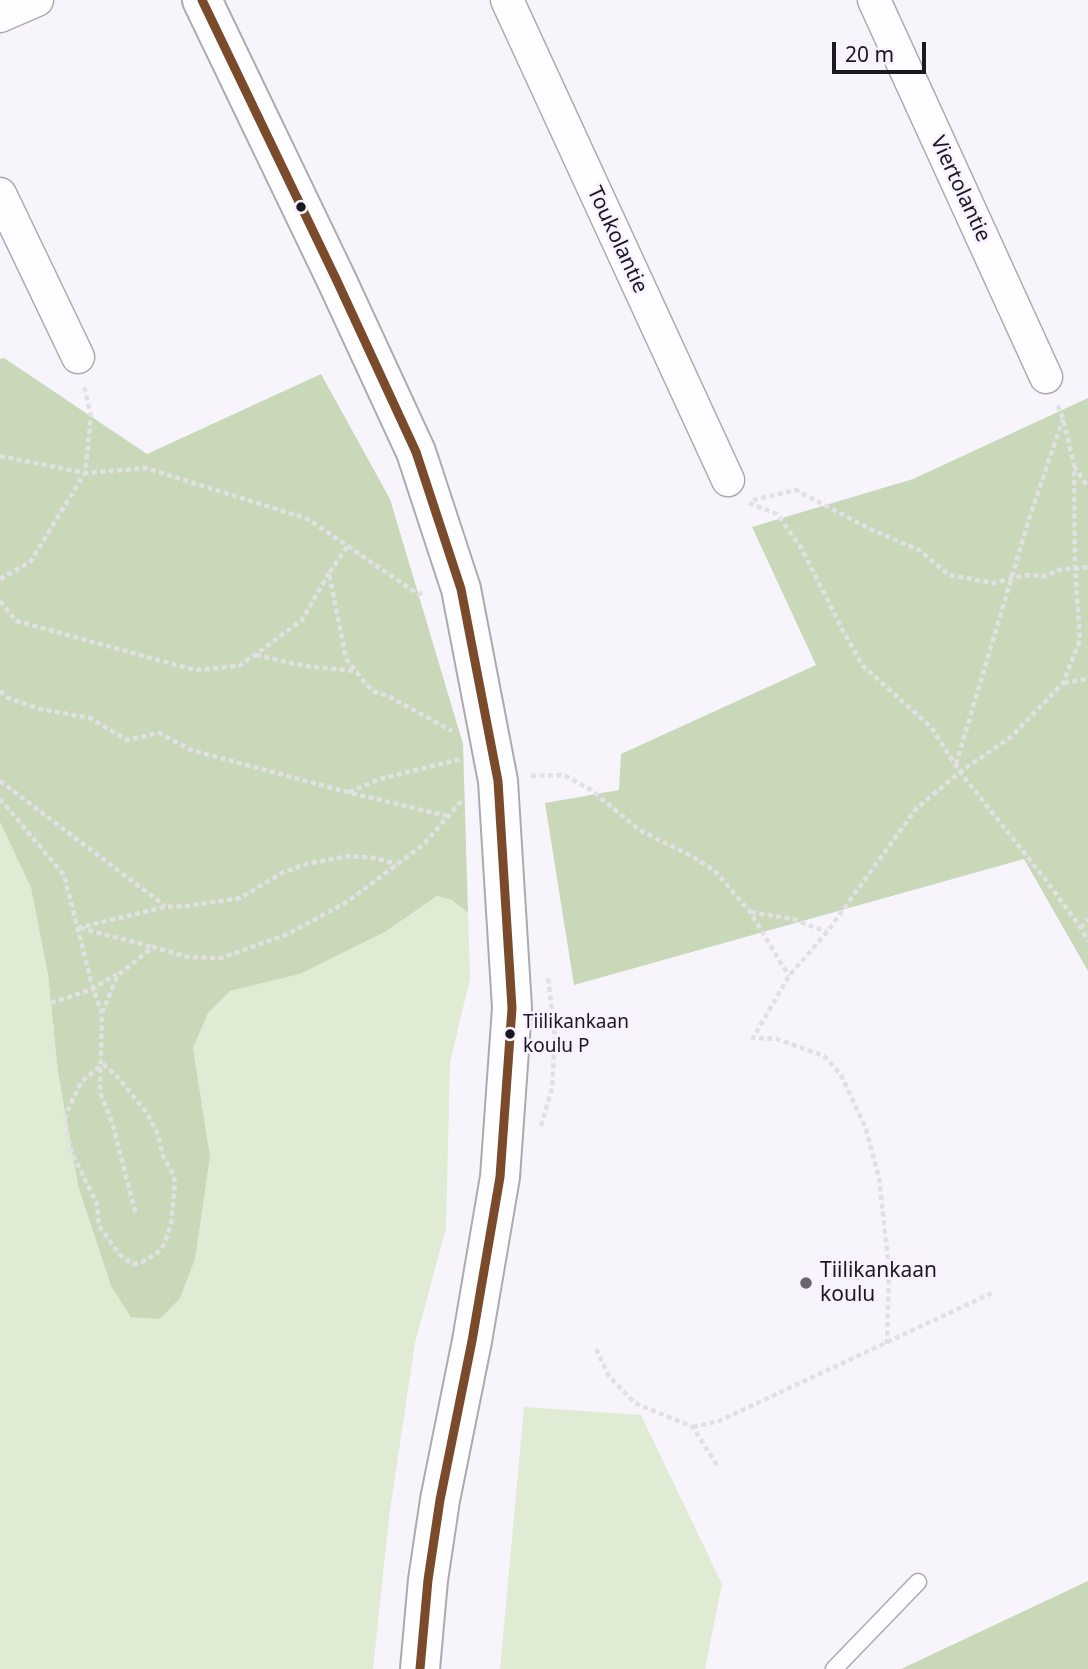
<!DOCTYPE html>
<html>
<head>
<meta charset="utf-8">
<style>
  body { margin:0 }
  #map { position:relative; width:1088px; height:1669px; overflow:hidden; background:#f8f4fc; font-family:"Noto Sans",sans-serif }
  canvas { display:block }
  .scale { position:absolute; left:832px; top:42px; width:94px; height:32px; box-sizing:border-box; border:4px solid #1c1820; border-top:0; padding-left:9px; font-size:21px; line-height:24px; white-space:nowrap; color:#1c1820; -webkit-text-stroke:5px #f9f1ff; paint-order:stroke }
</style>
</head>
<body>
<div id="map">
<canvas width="1088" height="1669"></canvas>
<div class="scale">20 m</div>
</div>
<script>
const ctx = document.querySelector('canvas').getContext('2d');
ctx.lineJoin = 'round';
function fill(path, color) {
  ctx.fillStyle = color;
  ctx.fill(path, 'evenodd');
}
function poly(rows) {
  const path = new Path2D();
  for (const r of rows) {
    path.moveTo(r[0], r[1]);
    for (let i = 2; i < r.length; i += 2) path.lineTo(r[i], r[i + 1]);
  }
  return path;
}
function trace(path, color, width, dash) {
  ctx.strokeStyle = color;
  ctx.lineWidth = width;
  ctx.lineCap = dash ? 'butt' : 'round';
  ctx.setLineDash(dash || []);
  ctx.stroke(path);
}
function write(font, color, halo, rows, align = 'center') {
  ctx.font = font + ' "Noto Sans",sans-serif';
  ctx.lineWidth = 5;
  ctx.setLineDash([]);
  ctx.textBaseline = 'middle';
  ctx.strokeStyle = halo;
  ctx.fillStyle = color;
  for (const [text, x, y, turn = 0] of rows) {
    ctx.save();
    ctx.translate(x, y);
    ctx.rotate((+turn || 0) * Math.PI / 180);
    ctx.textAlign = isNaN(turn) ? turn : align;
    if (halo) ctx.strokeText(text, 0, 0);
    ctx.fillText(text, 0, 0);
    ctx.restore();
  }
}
fill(poly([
  [0,822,31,888,48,975,58,1072,78,1186,111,1286,210,1156,193,1048,208,1013,230,991,300,974,385,932,437,896,452,900,468,913,470,979,450,1062,446,1228,415,1343,389,1517,373,1669,0,1669],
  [524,1407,641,1415,722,1584,705,1669,500,1669]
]), '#dfebd3');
fill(poly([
  [4,358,147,454,321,374,390,499,463,744,468,913,452,900,437,896,385,932,300,974,230,991,208,1013,193,1048,210,1156,195,1259,180,1298,160,1319,131,1317,111,1286,78,1186,58,1072,48,975,31,888,0,822,0,359],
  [1088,398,1088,971,1024,859,574,985,545,803,619,790,621,754,816,665,752,527,913,479],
  [1088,1581,1088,1669,901,1669]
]), '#c9d8b9');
const service = poly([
  [834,1669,918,1582]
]);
const minor = poly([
  [507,0,728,480],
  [874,0,1046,377],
  [0,16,37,0],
  [0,194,78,357]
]);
const tertiary = poly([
  [202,0,337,281,416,452,461,589,498,781,512,1008,500,1177,472,1341,440,1500,428,1580,420,1669]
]);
trace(service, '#ada9b0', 19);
trace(minor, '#ada9b0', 35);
trace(tertiary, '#ada9b0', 42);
trace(poly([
  [0,456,85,473,146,468,308,519,418,594,425,593],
  [1074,466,1088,487],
  [753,500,796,490,872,530,919,550,949,575,994,583,1026,575,1046,576,1058,570,1088,567],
  [749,503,777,514,802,549,842,629,863,666,931,727,960,772,1045,879,1081,928,1088,941],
  [347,547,329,573,346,659,372,691,388,696,452,731],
  [0,579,30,562,85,473,91,416,84,386],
  [0,601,16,621,195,670,239,666,256,654,302,620,329,573],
  [256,655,305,666,355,671],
  [1064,683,1088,679],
  [0,691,8,698,40,709,90,718,127,740,159,733,191,750,347,792,447,816],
  [956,764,1029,519,1063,419],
  [531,776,564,775,591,790,641,831,686,853,714,870,750,912,789,976],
  [0,781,165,906],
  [349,792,380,779,461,759],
  [0,799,64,875,93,989,102,1013,100,1092,112,1122,136,1215],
  [751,912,793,919,827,932],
  [77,928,165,907,187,906,240,898,282,873,306,864,348,856,376,858,396,864],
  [80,928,153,947],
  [1081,928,1088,919],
  [51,1003,93,989,111,977,117,975],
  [102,1013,118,975,153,947,188,957,221,958,288,934,347,902,423,845,464,798],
  [103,1064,116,1075,147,1113,158,1135,163,1156,173,1174,175,1182,171,1225,164,1245,157,1253,142,1262,133,1264,120,1255,99,1226,97,1204,72,1153,67,1133,65,1117,73,1099,82,1081,103,1064],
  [541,1126,552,1088,555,1037,548,977],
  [887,1344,889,1268,879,1178,866,1129,841,1075,824,1056,777,1039,753,1038,789,976,827,932,916,809,960,772,1011,737,1063,683,1080,640,1075,568,1074,465,1063,418,1057,404],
  [596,1349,609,1376,635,1403,693,1427,718,1467],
  [693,1427,719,1421,994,1292]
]), '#e1e0e2', 4.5, [5, 3.5]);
trace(service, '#fefdff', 16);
trace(minor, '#fefdff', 32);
trace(tertiary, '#fefdff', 38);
trace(poly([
  [202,0,337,281,416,452,461,589,498,781,512,1008,500,1177,472,1341,440,1500,428,1580,420,1669]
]), '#7a4b2a', 9);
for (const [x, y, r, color] of [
  [301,207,6,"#1c1820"],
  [510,1034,6,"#1c1820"],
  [806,1283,7,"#69656d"]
]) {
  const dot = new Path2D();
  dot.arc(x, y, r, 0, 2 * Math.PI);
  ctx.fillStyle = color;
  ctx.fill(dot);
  trace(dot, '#f9f1ff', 2.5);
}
write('19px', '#1c1820', '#f9f1ff', [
  ["Tiilikankaan",523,1023],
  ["koulu P",523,1047]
], 'left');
write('21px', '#1c1820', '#f9f1ff', [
  ["Viertolantie",960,189,65],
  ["Toukolantie",617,240,65]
]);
write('21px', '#1c1820', '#f9f1ff', [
  ["Tiilikankaan",820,1271],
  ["koulu",820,1295]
], 'left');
</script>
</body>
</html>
